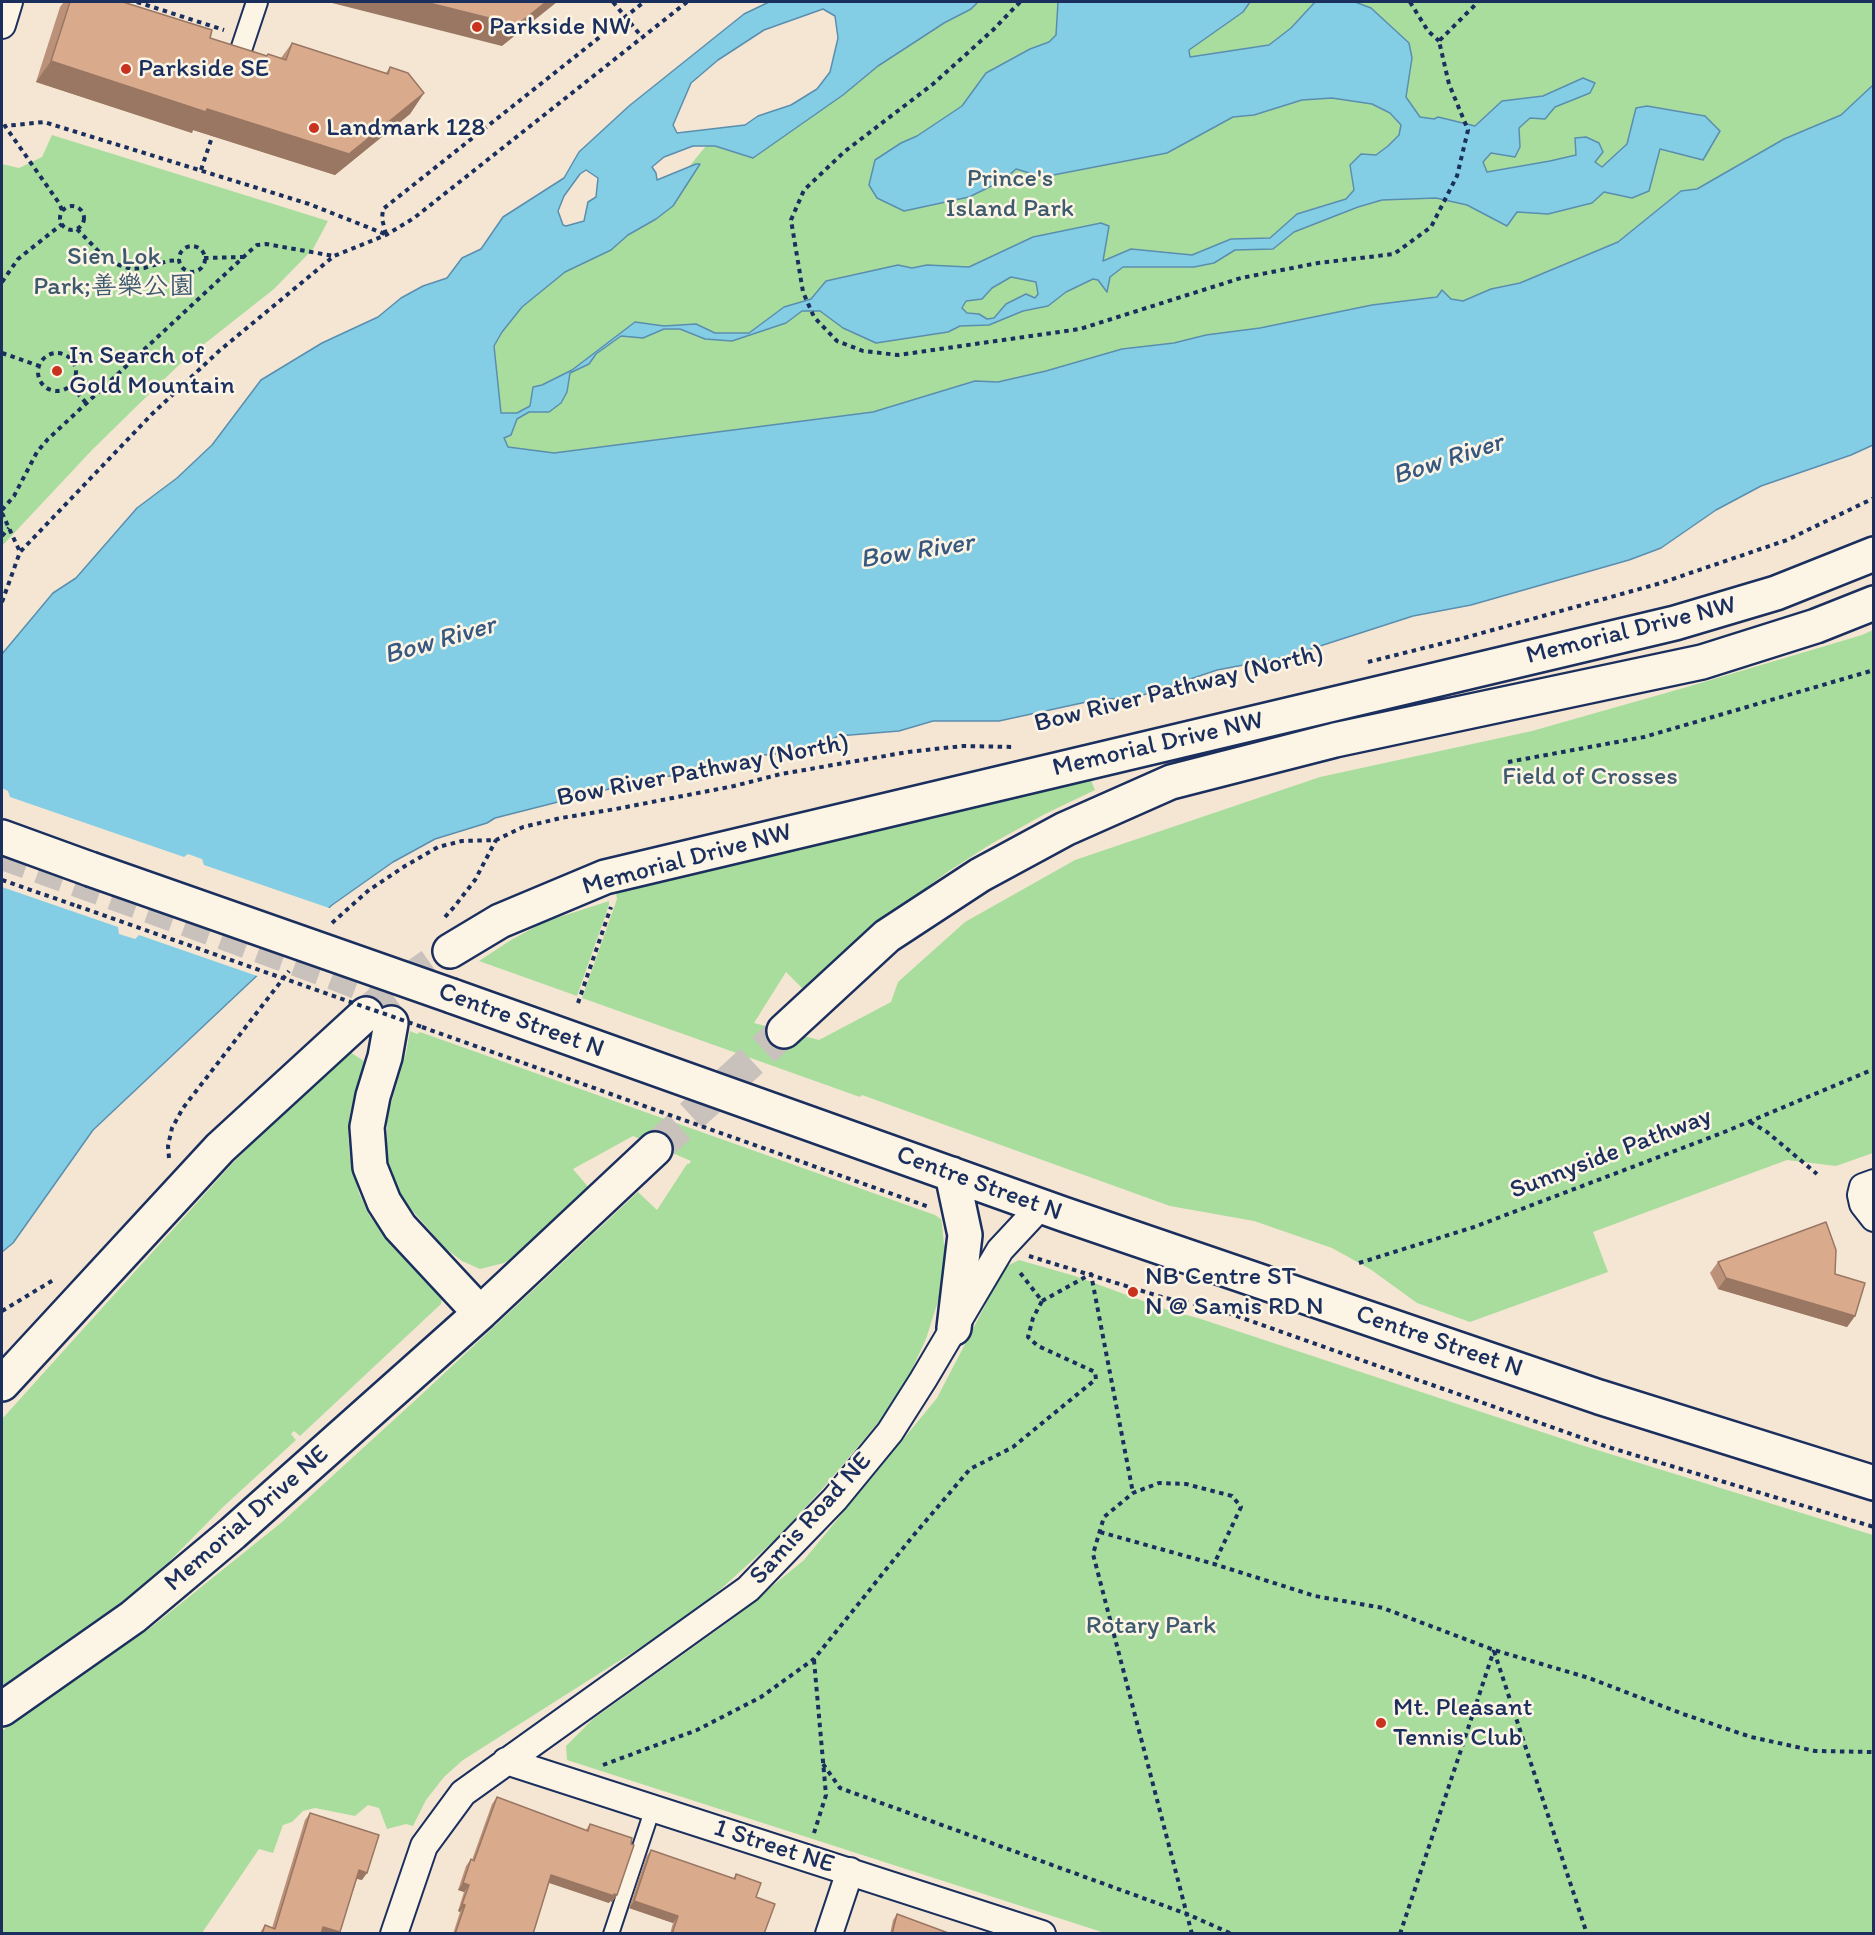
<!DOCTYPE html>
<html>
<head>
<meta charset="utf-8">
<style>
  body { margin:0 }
  #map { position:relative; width:1875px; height:1935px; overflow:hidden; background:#f5e6d3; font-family:Itim,sans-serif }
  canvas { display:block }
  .frame { position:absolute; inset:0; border:3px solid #1b2f5e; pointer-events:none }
</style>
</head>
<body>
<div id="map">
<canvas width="1875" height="1935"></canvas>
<div class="frame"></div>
</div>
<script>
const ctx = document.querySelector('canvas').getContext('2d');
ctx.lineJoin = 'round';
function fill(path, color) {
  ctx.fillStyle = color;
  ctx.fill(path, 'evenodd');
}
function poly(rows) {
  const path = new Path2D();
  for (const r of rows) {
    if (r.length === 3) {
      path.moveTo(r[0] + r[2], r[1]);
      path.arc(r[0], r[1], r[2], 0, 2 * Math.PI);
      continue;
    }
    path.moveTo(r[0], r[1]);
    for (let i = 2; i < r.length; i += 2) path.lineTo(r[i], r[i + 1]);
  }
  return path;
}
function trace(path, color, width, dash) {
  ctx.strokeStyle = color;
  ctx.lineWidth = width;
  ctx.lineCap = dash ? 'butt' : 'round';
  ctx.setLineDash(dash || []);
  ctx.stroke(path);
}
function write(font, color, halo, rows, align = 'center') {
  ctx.font = font + ' Itim,"LXGW WenKai TC",sans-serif';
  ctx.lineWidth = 5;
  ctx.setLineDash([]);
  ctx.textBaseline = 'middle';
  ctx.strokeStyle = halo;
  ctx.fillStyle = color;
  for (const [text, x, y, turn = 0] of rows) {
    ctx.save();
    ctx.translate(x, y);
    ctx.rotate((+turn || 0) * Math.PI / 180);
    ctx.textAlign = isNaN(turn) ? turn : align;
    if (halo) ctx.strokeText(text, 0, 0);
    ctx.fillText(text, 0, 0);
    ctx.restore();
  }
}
fill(poly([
  [949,2,1873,2,1873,105,1622,249,1462,310,875,420,552,466,499,455,487,345,513,304,651,213,715,135,784,120],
  [52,135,328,221,313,249,274,289,184,360,93,449,2,546,2,164,19,168,42,157],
  [1873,630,1873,1153,1836,1166,1787,1160,1593,1232,1608,1272,1470,1322,1417,1303,1370,1269,1332,1248,1254,1221,1170,1206,862,1095,860,1097,582,998,617,899,616,893,1090,778,1095,790,1045,814,991,844,949,871,908,901,803,989,786,972,754,1023,819,1040,891,1002,898,982,965,922,1075,860,1320,777,1532,731,1687,687,1862,635],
  [609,901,609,905,577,996,479,961,511,940,544,922],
  [410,1031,417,1034,420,1032,935,1215,941,1219,942,1224,944,1245,954,1251,926,1339,905,1384,882,1418,824,1487,777,1538,722,1588,682,1621,463,1760,444,1777,426,1800,413,1826,406,1824,387,1829,379,1808,368,1805,355,1816,315,1808,303,1811,292,1822,283,1825,273,1853,259,1849,202,1933,2,1933,2,1731,154,1625,282,1522,421,1395,638,1192,657,1210,687,1164,689,1164,691,1161,633,1136,573,1169,589,1188,514,1257,504,1263,480,1269,462,1261,445,1248,404,1201,394,1181,387,1156,387,1117,406,1053],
  [350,1052,364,1061,350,1113,348,1133,350,1158,359,1193,369,1215,389,1241,441,1296,442,1299,441,1304,300,1436,294,1431,291,1434,296,1440,223,1507,148,1583,113,1610,2,1686,2,1419,231,1165,289,1106],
  [1019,1260,1075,1276,1165,1309,1201,1319,1581,1445,1873,1535,1873,1933,1105,1933,567,1760,566,1746,593,1719,731,1620,804,1560,937,1398,1005,1267]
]), '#a9dd9e');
const water = poly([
  [769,2,978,2,971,9,944,23,878,66,843,95,753,158,715,146,693,146,664,157,652,167,656,173,657,180,696,164,700,164,673,206,656,219,628,235,611,250,565,272,522,307,502,332,494,346,501,413,517,413,530,406,533,387,542,385,572,370,635,322,664,326,696,324,715,333,749,333,784,307,811,299,826,281,898,265,912,268,927,265,969,267,1033,237,1101,223,1109,226,1103,261,1131,249,1192,255,1231,239,1270,238,1297,214,1346,199,1354,190,1350,165,1361,154,1376,155,1388,146,1399,135,1401,125,1390,113,1372,104,1332,98,1302,100,1254,115,1233,117,1167,153,1043,177,1016,169,1004,180,969,197,904,211,877,198,869,185,875,160,901,143,917,136,962,106,986,73,1030,49,1049,42,1056,35,1058,2,1250,2,1243,12,1189,50,1190,57,1269,45,1291,28,1315,2,1355,2,1371,8,1409,43,1412,58,1406,97,1420,117,1434,119,1438,117,1475,126,1502,101,1543,96,1583,78,1595,83,1590,93,1555,107,1545,119,1530,118,1519,128,1520,147,1515,157,1491,153,1483,162,1487,172,1550,161,1576,155,1575,138,1586,137,1599,143,1603,152,1595,162,1602,167,1627,144,1636,108,1647,106,1705,116,1720,131,1703,160,1660,149,1649,191,1632,198,1604,192,1592,203,1548,214,1517,212,1507,226,1467,205,1436,198,1382,200,1358,207,1294,232,1273,249,1235,250,1214,263,1194,267,1123,267,1110,277,1107,292,1098,280,1093,279,1066,292,1048,306,1023,311,989,325,960,326,948,332,876,343,843,328,820,311,802,311,786,323,732,341,705,339,680,329,664,329,643,338,621,336,596,354,589,364,570,373,567,392,561,403,549,412,529,412,517,419,511,435,504,438,508,447,554,453,873,412,975,381,998,382,1046,371,1122,349,1174,343,1206,335,1260,328,1372,305,1437,297,1442,290,1451,299,1463,301,1491,289,1520,283,1618,242,1681,191,1697,189,1784,139,1841,115,1873,85,1873,445,1851,455,1761,486,1716,510,1661,548,1629,560,1471,605,1413,616,1286,657,1217,670,1140,696,1091,701,999,721,933,721,899,731,838,736,813,751,764,755,686,775,656,777,495,818,487,823,435,839,393,862,332,905,93,1130,13,1243,2,1252,2,654,53,593,76,578,137,508,177,478,212,445,261,380,322,343,378,317,401,298,423,286,447,278,462,258,481,249,503,217,564,178,579,152,629,106,744,14,769,2],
  [823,9,835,16,838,38,830,72,817,89,791,105,758,116,745,125,677,133,673,125,691,83,718,60,764,30,823,9],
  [586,170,598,178,596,197,588,202,584,221,566,226,563,225,558,211,564,196,580,174,586,170],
  [1011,277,1036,282,1038,294,1035,298,1026,294,1006,304,994,318,987,319,979,314,967,313,962,308,966,301,982,299,992,288,1011,277]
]);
fill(water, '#84cee5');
trace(water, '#5a8eaf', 1.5);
fill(poly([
  [2,788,8,791,10,797,184,857,188,854,202,859,204,865,332,909,260,977,139,935,135,939,119,934,118,927,2,887]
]), '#f5e6d3');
trace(poly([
  [2,857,331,976,385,997]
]), '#c9c1bc', 26, [26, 13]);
trace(poly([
  [366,1014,385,997,450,951],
  [655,1149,784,1031]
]), '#c9c1bc', 33, [33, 16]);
const service = poly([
  [611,1934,653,1808]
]);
const pedestrian = poly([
  [240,53,257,2]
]);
const minor = poly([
  [2,25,9,2],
  [1874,1183,1863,1187,1861,1195,1863,1204,1874,1218],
  [506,1761,1042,1934],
  [394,1934,424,1846,463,1793,748,1589,835,1499,890,1432,923,1380,1000,1250,1041,1206],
  [829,1934,850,1871]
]);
const secondary = poly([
  [2,837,90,869],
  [450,951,500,921,605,877,1675,623,1776,593,1874,554],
  [452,996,1063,1214,1599,1397,1874,1483],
  [391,1023,385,1057,373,1096,367,1127,370,1167,384,1202,400,1227,480,1313],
  [784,1031,887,936,980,875,1065,829,1171,782,1335,740,1702,662,1816,626,1874,603],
  [952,1174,965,1235,954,1328],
  [2,1384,220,1148,366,1014],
  [2,1709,133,1617,233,1533,480,1313,655,1149]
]);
trace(service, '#1b2f5e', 18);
trace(pedestrian, '#1b2f5e', 24);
trace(minor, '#1b2f5e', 30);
trace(secondary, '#1b2f5e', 38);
trace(poly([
  [137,2,224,30],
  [613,2,642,37],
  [1020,2,993,30,933,84,844,152,804,190,791,220,803,292,814,317,837,341,863,351,898,355,1080,329,1241,278,1318,263,1394,254,1431,227,1457,176,1468,130,1449,84,1439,41,1478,2],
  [1410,2,1428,31,1439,41],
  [201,170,213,134],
  [72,218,12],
  [62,210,59,203,5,126,44,122,309,204,385,234],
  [77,229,101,254,119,265,131,269,144,268,168,261,179,260],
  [386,234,382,219,383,209,644,2],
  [192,259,13],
  [204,258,245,257],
  [2,282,18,259,62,224],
  [57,372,19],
  [2,353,39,366],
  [71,386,87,404],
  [2,510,14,496,37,452,48,439,250,251,257,245,266,244,334,256],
  [2,513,20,552],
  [2,536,9,528],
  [2,602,20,552,152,414,219,351,334,256,386,235,414,218,687,2],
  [1368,662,1464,638,1661,583,1787,540,1874,498],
  [1508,762,1644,737,1874,670],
  [2,880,77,906],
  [445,917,454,907,475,880,496,840],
  [332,923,369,890,405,866,438,847,462,841,496,840,523,827,561,818,616,809,734,786,781,774,908,752,963,746,1014,747],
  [578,1003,611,907],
  [422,1027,929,1207],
  [1750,1122,1767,1132,1817,1174],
  [169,1158,168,1146,172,1128,183,1108,289,971],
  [1029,1256,1165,1298,1211,1307,1608,1447,1874,1527],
  [1359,1263,1474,1227,1722,1133,1874,1069],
  [1042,1301,1091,1274,1133,1493],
  [2,1311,55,1279],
  [1100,1532,1214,1564,1315,1596,1383,1608,1494,1650,1589,1678,1683,1714,1751,1737,1815,1751,1874,1752],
  [1494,1651,1587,1934],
  [814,1660,826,1795,814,1833],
  [823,1764,840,1788,1187,1914,1232,1934],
  [603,1765,697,1730,761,1697,814,1659,913,1536,970,1469,1013,1447,1096,1379,1095,1372,1038,1346,1028,1337,1033,1318,1042,1301,1018,1270],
  [1192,1934,1093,1554,1104,1517,1133,1493,1159,1483,1186,1484,1232,1496,1241,1507,1214,1564],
  [1400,1934,1494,1650]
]), '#1b2f5e', 4, [4.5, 4.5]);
trace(service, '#fcf5e5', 14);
trace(pedestrian, '#fcf5e5', 20);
trace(minor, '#fcf5e5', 26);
trace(secondary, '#fcf5e5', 33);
const secondaryBridge = poly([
  [90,869,452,996]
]);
trace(secondaryBridge, '#1b2f5e', 38, []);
trace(poly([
  [77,906,422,1027]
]), '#1b2f5e', 4, [4.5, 4.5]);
trace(secondaryBridge, '#fcf5e5', 33);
fill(poly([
  [64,2,123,2,210,38,266,56,268,54,281,58,292,43,386,73,390,67,424,93,410,114,335,175,193,130,192,133,36,82,60,7],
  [1718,1262,1835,1274,1855,1316,1847,1327,1718,1289,1710,1273],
  [497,1797,586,1830,590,1824,617,1895,612,1902,610,1901,609,1903,549,1883,533,1934,453,1934,460,1912,458,1911,464,1892,458,1890,466,1866,471,1859,472,1860,492,1804],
  [310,1813,362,1880,357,1879,339,1934,259,1934,265,1925,272,1928,305,1820],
  [651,1850,733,1879,736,1874,756,1897,764,1934,670,1934,673,1923,629,1908,646,1857],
  [897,1914,951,1934,890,1934,893,1920]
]), '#bb9279');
fill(poly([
  [328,2,557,2,502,46],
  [51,61,207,109,424,93,410,114,335,175,193,130,192,133,36,82],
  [1726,1278,1855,1316,1847,1327,1718,1289],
  [359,1870,367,1873,362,1880,354,1878],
  [551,1875,614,1894,617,1895,612,1902,610,1901,609,1903,547,1882],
  [463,1883,469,1885,464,1892,458,1890],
  [634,1901,678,1916,673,1923,629,1908],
  [462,1904,465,1905,460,1912,458,1911],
  [323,1927,340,1932,339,1934,319,1934]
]), '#997763');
const building = poly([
  [70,2,123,2,212,30,210,38,267,56,268,54,286,60,292,43,388,74,390,67,408,73,424,93,349,154,207,109,206,112,51,61,70,2],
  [425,2,546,2,517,25,425,2],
  [1826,1222,1836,1250,1835,1274,1865,1283,1855,1316,1726,1278,1718,1262,1826,1222],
  [497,1797,588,1831,590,1824,632,1838,631,1844,634,1845,617,1895,614,1894,614,1896,551,1875,533,1934,455,1934,465,1905,462,1904,469,1885,463,1883,471,1859,474,1861,497,1797],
  [310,1813,379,1835,367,1873,359,1870,340,1932,323,1927,321,1934,262,1934,265,1925,275,1929,310,1813],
  [651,1850,735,1879,736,1874,761,1883,756,1897,775,1904,764,1934,672,1934,678,1916,634,1901,651,1850],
  [897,1914,951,1934,892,1934,897,1914]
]);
fill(building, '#daaa8d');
trace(building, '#997763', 1.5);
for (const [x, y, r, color] of [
  [477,27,6,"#c8321e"],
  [126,69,6,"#c8321e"],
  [314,128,6,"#c8321e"],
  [57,371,6,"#c8321e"],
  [1133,1292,6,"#c8321e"],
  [1381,1723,6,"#c8321e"]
]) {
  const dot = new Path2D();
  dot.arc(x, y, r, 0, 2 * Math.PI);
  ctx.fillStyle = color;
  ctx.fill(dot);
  trace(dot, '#fcf5e5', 2);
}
write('26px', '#1b2f5e', '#fcf5e5', [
  ["Parkside NW",489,27],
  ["Parkside SE",138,69],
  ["Landmark 128",326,128],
  ["In Search of",69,356],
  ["Gold Mountain",69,386],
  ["NB Centre ST",1145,1277],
  ["N @ Samis RD N",1145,1307],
  ["Mt. Pleasant",1393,1708],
  ["Tennis Club",1393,1738]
], 'left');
write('26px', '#3e5a6e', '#fcf5e5', [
  ["Prince's",1010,179],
  ["Island Park",1010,209],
  ["Sien Lok",114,257],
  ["Park;善樂公園",114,287],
  ["Field of Crosses",1590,777],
  ["Rotary Park",1151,1626]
]);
write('26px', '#1b2f5e', '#fcf5e5', [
  ["Memorial Drive NW",1631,631,-14],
  ["Bow River Pathway (North)",1179,689,-14],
  ["Memorial Drive NW",1158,745,-13],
  ["Bow River Pathway (North)",703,771,-11],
  ["Memorial Drive NW",687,860,-15],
  ["Centre Street N",521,1021,20],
  ["Sunnyside Pathway",1611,1154,-21],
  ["Centre Street N",979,1184,20],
  ["Centre Street N",1439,1342,19],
  ["Memorial Drive NE",247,1519,-41],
  ["Samis Road NE",811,1519,-48],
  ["1 Street NE",774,1847,18]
]);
write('italic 27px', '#355780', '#fcf5e5', [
  ["Bow River",1448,460,-18],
  ["Bow River",917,552,-9],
  ["Bow River",440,641,-16]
]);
</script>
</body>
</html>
